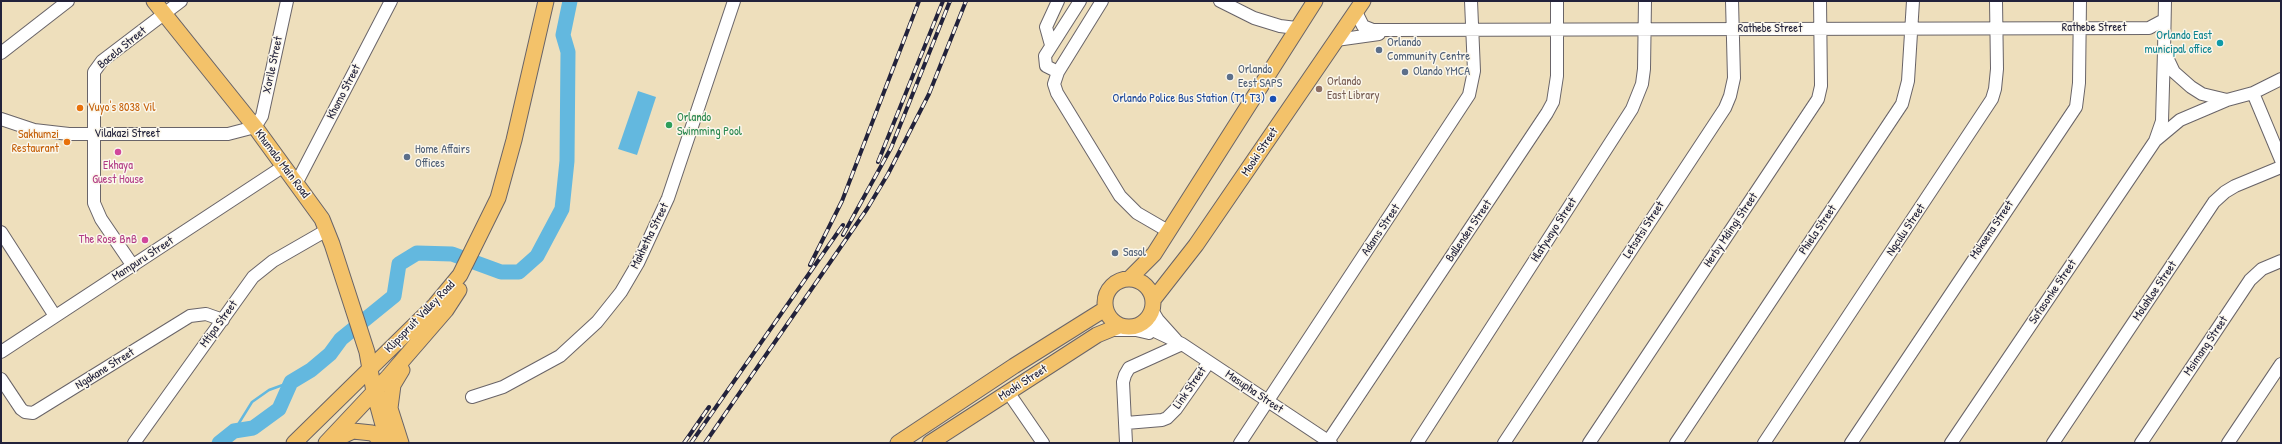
<!DOCTYPE html>
<html>
<head>
<meta charset="utf-8">
<style>
  body { margin:0 }
  #map { position:relative; width:2282px; height:444px; overflow:hidden; background:#eedfbc; font-family:"Patrick Hand",sans-serif }
  canvas { display:block }
  .frame { position:absolute; inset:0; border:2px solid #22223b; pointer-events:none }
</style>
</head>
<body>
<div id="map">
<canvas width="2282" height="444"></canvas>
<div class="frame"></div>
</div>
<script>
const ctx = document.querySelector('canvas').getContext('2d');
ctx.lineJoin = 'round';
function fill(path, color) {
  ctx.fillStyle = color;
  ctx.fill(path, 'evenodd');
}
function poly(rows) {
  const path = new Path2D();
  for (const r of rows) {
    if (r.length === 3) {
      path.moveTo(r[0] + r[2], r[1]);
      path.arc(r[0], r[1], r[2], 0, 2 * Math.PI);
      continue;
    }
    path.moveTo(r[0], r[1]);
    for (let i = 2; i < r.length; i += 2) path.lineTo(r[i], r[i + 1]);
  }
  return path;
}
function trace(path, color, width, dash) {
  ctx.strokeStyle = color;
  ctx.lineWidth = width;
  ctx.lineCap = dash ? 'butt' : 'round';
  ctx.setLineDash(dash || []);
  ctx.stroke(path);
}
function write(font, color, halo, rows, align = 'center') {
  ctx.font = font + ' "Patrick Hand",sans-serif';
  ctx.lineWidth = 3;
  ctx.setLineDash([]);
  ctx.textBaseline = 'middle';
  ctx.strokeStyle = halo;
  ctx.fillStyle = color;
  for (const [text, x, y, turn = 0] of rows) {
    ctx.save();
    ctx.translate(x, y);
    ctx.rotate((+turn || 0) * Math.PI / 180);
    ctx.textAlign = isNaN(turn) ? turn : align;
    if (halo) ctx.strokeText(text, 0, 0);
    ctx.fillText(text, 0, 0);
    ctx.restore();
  }
}
fill(poly([
  [638,91,656,97,637,155,618,149]
]), '#63b8df');
trace(poly([
  [234,431,252,402,269,390,291,382]
]), '#63b8df', 2.5);
trace(poly([
  [219,443,234,431,253,428,279,409,291,382,311,370,330,354,341,339,394,296,399,264,417,253,452,254,501,272,519,272,537,256,562,209,567,161,568,52,563,35,570,1]
]), '#63b8df', 15);
const minor = poly([
  [1102,1,1058,72,1054,84,1057,93,1120,196,1137,213,1168,231],
  [1220,1,1254,18,1280,26,1296,28],
  [2165,1,2164,51,2174,72,2191,87,2202,94,2227,100,2253,93,2281,79],
  [1356,12,1363,26,1373,30,1390,30,2149,28,2164,20],
  [1336,40,1379,34],
  [1051,45,1046,27,1058,1],
  [1,53,68,1],
  [1058,72,1046,66,1045,56,1080,1],
  [2253,93,2281,160],
  [1,119,34,130,69,134,228,134,255,127,262,116,287,1],
  [2156,140,2180,120,2227,100],
  [297,182,391,1],
  [1,232,55,316],
  [133,266,101,219,94,203,94,72,102,61,181,1],
  [1152,310,1158,320,1176,340],
  [1140,324,1182,344,1331,443],
  [1110,330,1136,330,1149,333],
  [1,352,284,166],
  [1,379,21,409,25,412,33,413,190,316,206,314,223,320],
  [1008,392,1043,443],
  [472,397,503,387,560,356,597,322,621,292,638,263,668,198,734,1],
  [1126,423,1162,420,1167,418,1176,409,1209,362],
  [134,443,253,277,273,261,327,230],
  [1126,443,1123,382,1125,375,1129,368,1182,344],
  [1240,443,1469,95,1474,71,1471,1],
  [1327,443,1547,113,1553,102,1557,76,1557,1],
  [1417,443,1632,109,1642,84,1644,69,1645,1],
  [1504,443,1725,108,1730,96,1734,78,1732,1],
  [1589,443,1818,99,1821,86,1820,1],
  [1676,443,1902,104,1908,81,1913,1],
  [1764,443,1992,99,1995,89,1997,69,1996,1],
  [1851,443,2076,107,2079,83,2080,1],
  [1951,443,2155,141,2162,121,2164,51],
  [2053,443,2214,202,2225,192,2235,186,2281,167],
  [2141,443,2250,280,2262,269,2281,261],
  [2228,443,2281,364]
]);
const major = poly([
  [154,1,255,127,322,219,332,244,367,352,374,392,388,443],
  [1129,303,24],
  [1129,279,1154,254,1315,1],
  [1153,300,1196,245,1363,1],
  [387,399,401,443],
  [390,408,393,385,402,370],
  [334,440,353,431,372,433,385,443],
  [294,443,435,305,460,275,498,198,514,140,546,1],
  [326,443,388,377,446,310,459,290],
  [898,443,1014,366,1105,309],
  [930,443,1097,335,1119,326]
]);
trace(minor, '#696468', 14);
trace(major, '#696468', 17);
trace(minor, '#fff', 12);
trace(major, '#f3c26a', 15);
const rail = poly([
  [878,162,943,1],
  [843,235,891,148,950,1],
  [810,265,842,201,919,1],
  [684,443,709,407],
  [691,443,843,225],
  [705,443,867,209,888,174,929,94,966,1]
]);
trace(rail, '#22223b', 4);
trace(rail, '#fbf7ec', 2.5, [8]);
for (const [x, y, r, color] of [
  [2220,43,4,"#0f9aa8"],
  [1379,50,4,"#5c6f8a"],
  [1405,72,4,"#5c6f8a"],
  [1230,77,4,"#5c6f8a"],
  [1319,89,4,"#8d6e63"],
  [1273,99,4,"#1a4fb4"],
  [80,108,4,"#e8710a"],
  [669,125,4,"#2e9e5b"],
  [67,142,4,"#e8710a"],
  [118,152,4,"#d1479c"],
  [407,157,4,"#5c6f8a"],
  [145,240,4,"#d1479c"],
  [1115,253,4,"#5c6f8a"]
]) {
  const dot = new Path2D();
  dot.arc(x, y, r, 0, 2 * Math.PI);
  ctx.fillStyle = color;
  ctx.fill(dot);
  trace(dot, '#fbf7ec', 1.5);
}
write('12px', '#22223b', '#fbf7ec', [
  ["Rathebe Street",2094,28],
  ["Rathebe Street",1770,29],
  ["Bacela Street",122,48,-39],
  ["Xorile Street",273,65,-78],
  ["Khomo Street",344,92,-63],
  ["Vilakazi Street",127,134],
  ["Mooki Street",1260,152,-56],
  ["Khumalo Main Road",282,164,53],
  ["Adams Street",1381,230,-56],
  ["Hlatywayo Street",1554,230,-57],
  ["Letsatsi Street",1644,230,-57],
  ["Herby Mdingi Street",1731,230,-56],
  ["Phiela Street",1818,230,-56],
  ["Ngculu Street",1906,230,-56],
  ["Mokoena Street",1992,230,-56],
  ["Ballenden Street",1469,231,-56],
  ["Makhetha Street",650,236,-64],
  ["Mampuru Street",143,259,-33],
  ["Molahloe Street",2155,291,-56],
  ["Sofasonke Street",2053,292,-56],
  ["Klipspruit Valley Road",420,317,-46],
  ["Mtipa Street",219,324,-54],
  ["Msimang Street",2206,346,-56],
  ["Ngakane Street",105,369,-32],
  ["Mooki Street",1023,383,-33],
  ["Link Street",1190,388,-55],
  ["Masupha Street",1254,392,34]
]);
write('12px', '#0d838f', '#fbf7ec', [
  ["Orlando East",2212,36],
  ["municipal office",2212,50]
], 'right');
write('12px', '#4e5e75', '#fbf7ec', [
  ["Orlando",1387,43],
  ["Community Centre",1387,57],
  ["Orlando",1238,70],
  ["Eest SAPS",1238,84],
  ["Olando YMCA",1413,72],
  ["Home Affairs",415,150],
  ["Offices",415,164],
  ["Sasol",1123,253]
], 'left');
write('12px', '#785e54', '#fbf7ec', [
  ["Orlando",1327,82],
  ["East Library",1327,96]
], 'left');
write('12px', '#164399', '#fbf7ec', [
  ["Orlando Police Bus Station (T1, T3)",1265,99]
], 'right');
write('12px', '#c56008', '#fbf7ec', [
  ["Vuyo's 8038 Vil",88,108],
  ["Sakhumzi",59,135,"right"],
  ["Restaurant",59,149,"right"]
], 'left');
write('12px', '#27864d', '#fbf7ec', [
  ["Orlando",677,118],
  ["Swimming Pool",677,132]
], 'left');
write('12px', '#b23c85', '#fbf7ec', [
  ["Ekhaya",118,166],
  ["Guest House",118,180],
  ["The Rose BnB",137,240,"right"]
]);
</script>
</body>
</html>
